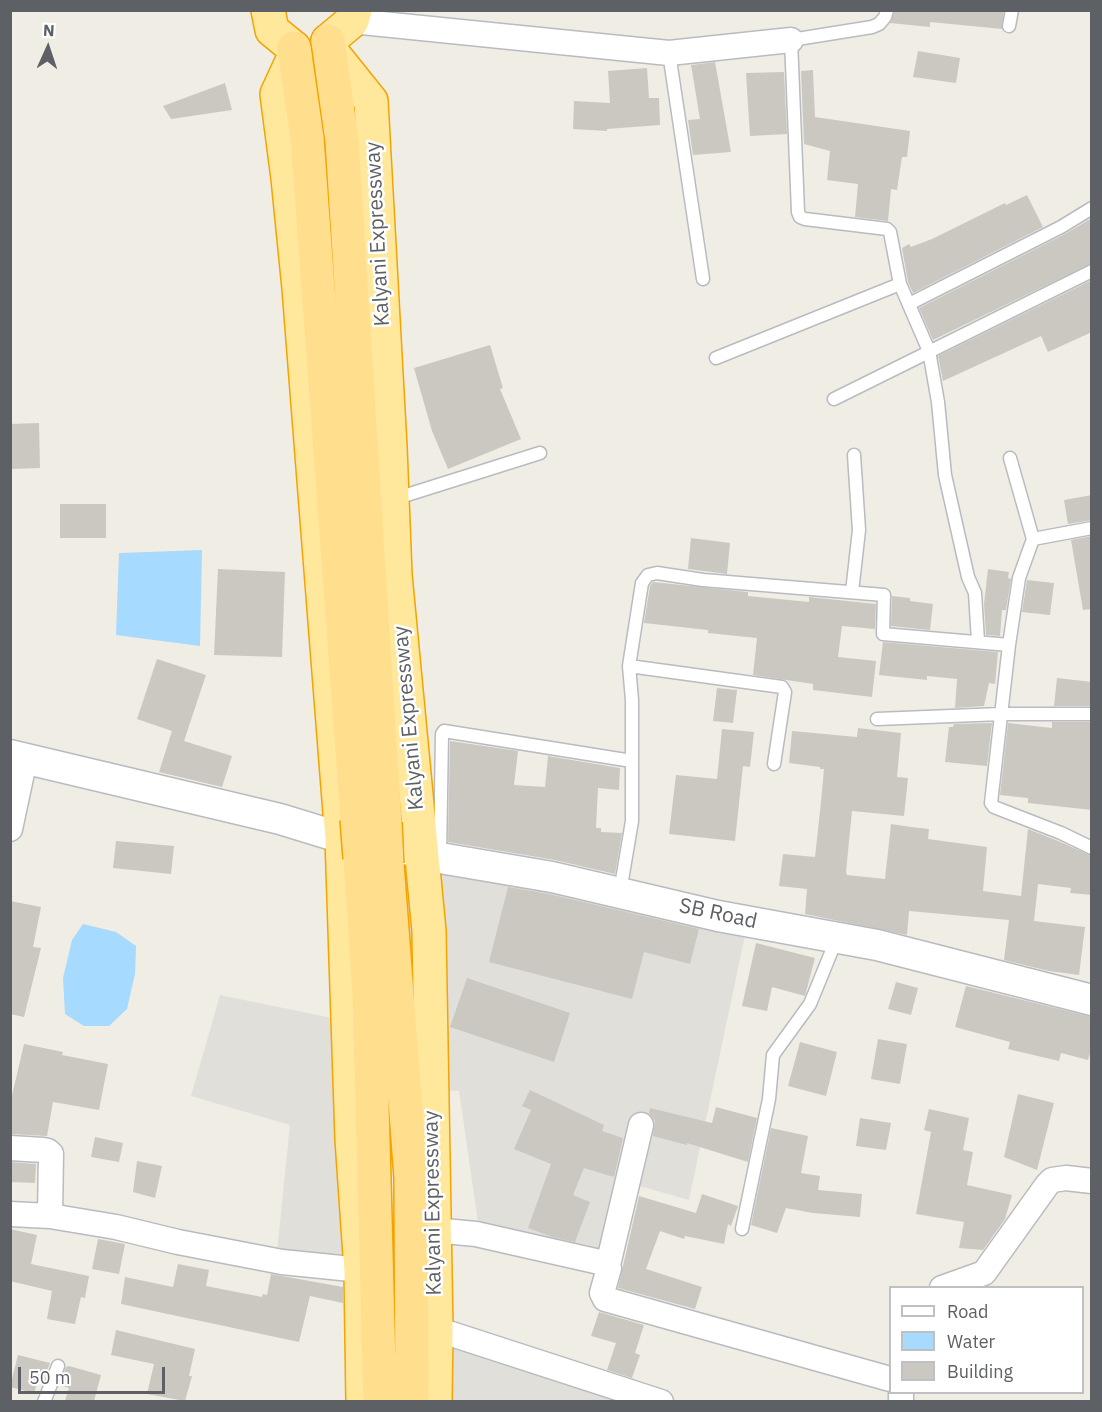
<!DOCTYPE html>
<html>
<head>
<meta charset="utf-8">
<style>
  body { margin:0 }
  #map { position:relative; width:1102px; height:1412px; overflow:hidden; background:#f0ede5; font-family:"IBM Plex Sans",sans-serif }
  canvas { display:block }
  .frame { position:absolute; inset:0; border:12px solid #5d6166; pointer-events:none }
  .legend { position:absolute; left:889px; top:1286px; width:195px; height:108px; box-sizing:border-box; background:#fff; border:2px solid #bec0c2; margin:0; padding:8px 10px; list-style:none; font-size:18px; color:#5d6166 }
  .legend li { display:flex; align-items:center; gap:12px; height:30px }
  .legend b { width:30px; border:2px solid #bec0c2 }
  .north { position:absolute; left:18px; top:18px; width:60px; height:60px; -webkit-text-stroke:4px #fff; paint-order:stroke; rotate:3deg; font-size:16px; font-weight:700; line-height:24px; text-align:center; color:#5d6166 }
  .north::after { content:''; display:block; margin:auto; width:21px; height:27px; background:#5d6166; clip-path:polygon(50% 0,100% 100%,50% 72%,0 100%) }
  .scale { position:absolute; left:18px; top:1367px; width:147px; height:27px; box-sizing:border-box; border:3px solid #5d6166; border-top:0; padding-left:8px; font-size:18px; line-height:21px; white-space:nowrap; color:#5d6166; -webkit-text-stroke:4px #fff; paint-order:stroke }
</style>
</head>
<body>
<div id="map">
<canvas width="1102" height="1412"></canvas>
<div class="frame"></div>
<ul class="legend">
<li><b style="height:8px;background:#fff"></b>Road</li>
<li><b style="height:16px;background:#a6daff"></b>Water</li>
<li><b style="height:16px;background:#cbc8c2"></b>Building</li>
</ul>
<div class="north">N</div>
<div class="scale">50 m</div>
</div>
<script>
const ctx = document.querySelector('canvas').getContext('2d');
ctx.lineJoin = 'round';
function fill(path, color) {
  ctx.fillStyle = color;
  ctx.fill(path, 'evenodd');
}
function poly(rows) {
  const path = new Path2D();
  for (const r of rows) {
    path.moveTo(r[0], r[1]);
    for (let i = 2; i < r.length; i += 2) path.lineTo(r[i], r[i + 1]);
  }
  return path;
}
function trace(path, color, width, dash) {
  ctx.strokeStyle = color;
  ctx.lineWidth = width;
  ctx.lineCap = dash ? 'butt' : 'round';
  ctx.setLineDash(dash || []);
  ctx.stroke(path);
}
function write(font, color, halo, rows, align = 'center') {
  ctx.font = font + ' "IBM Plex Sans",sans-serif';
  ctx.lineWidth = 5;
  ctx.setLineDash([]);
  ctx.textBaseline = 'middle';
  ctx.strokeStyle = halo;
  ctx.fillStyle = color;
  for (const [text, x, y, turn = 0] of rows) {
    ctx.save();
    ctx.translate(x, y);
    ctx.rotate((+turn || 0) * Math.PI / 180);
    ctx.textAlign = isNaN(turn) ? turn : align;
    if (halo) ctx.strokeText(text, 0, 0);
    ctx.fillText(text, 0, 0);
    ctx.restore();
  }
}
fill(poly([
  [390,857,746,931,689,1200,622,1181,607,1255,479,1229,459,1091,397,1088],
  [220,995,371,1026,376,1261,277,1251,290,1125,191,1096],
  [395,1325,469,1333,619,1388,615,1401,399,1401]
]), '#e1dfda');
fill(poly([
  [202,550,200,646,116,635,119,553],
  [83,924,116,932,136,946,135,974,127,1009,109,1026,84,1026,65,1014,63,978,72,940]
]), '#a6daff');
fill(poly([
  [895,10,1004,10,1002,29,930,22,930,27,890,23],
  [918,51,960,58,956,83,913,77],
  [715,62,731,152,693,155,688,120,700,119,691,65],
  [647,68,649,98,659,98,660,125,607,129,607,131,573,129,574,101,610,103,608,71],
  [813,70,815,117,910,131,907,157,902,157,897,190,891,189,888,221,855,217,858,184,827,180,830,151,804,144,801,71],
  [784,72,787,134,750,136,746,73],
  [225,83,232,110,171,119,163,106],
  [1027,195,1043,227,913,293,908,282,902,248,909,244,911,247,932,239,1005,203,1006,205],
  [1092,218,1092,263,933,340,919,308,1065,234],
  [1092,280,1092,332,1048,352,1041,336,943,381,938,356],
  [490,345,503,388,500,389,521,439,448,469,432,431,414,368],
  [39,423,40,468,10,469,10,424],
  [1092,495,1092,520,1068,524,1064,500],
  [60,504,106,504,106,538,60,538],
  [1092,536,1092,609,1083,610,1071,540],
  [691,538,730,543,727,574,688,569],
  [218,569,285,572,282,657,214,655],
  [988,569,1009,572,1008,578,1011,579,1006,610,1002,610,1000,636,986,635,984,604],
  [1027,580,1054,583,1050,615,1022,612],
  [653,582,748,592,748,596,809,602,809,597,876,604,875,629,842,626,838,657,876,661,872,697,813,690,813,684,753,675,757,638,708,633,708,630,644,623,650,586],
  [892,596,910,598,910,601,933,604,930,630,891,626],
  [883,642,998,652,995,684,989,683,984,706,955,708,957,679,927,676,927,680,879,675],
  [157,659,206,675,184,741,232,756,222,787,159,772,172,731,137,719],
  [1057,678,1092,682,1092,706,1054,706],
  [717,688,737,690,733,723,713,721],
  [1052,722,1092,722,1092,810,1028,803,1028,798,1000,795,1008,723,1052,728],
  [992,723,987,766,945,762,949,727,953,727,954,724],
  [858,728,901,733,897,777,908,778,904,816,852,811,846,872,847,875,885,879,891,824,911,827,929,829,928,839,987,847,983,891,1021,896,1028,829,1058,841,1092,856,1092,895,1070,893,1071,888,1038,884,1034,921,1085,927,1079,975,1049,971,1004,960,1009,920,909,911,907,935,805,914,807,889,779,886,783,854,815,857,821,802,824,769,820,769,820,767,789,763,792,731,857,737],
  [722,729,754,732,750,767,743,766,735,841,669,834,676,775,717,779],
  [450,741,518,751,514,785,545,787,548,756,620,768,619,790,598,788,596,828,601,828,601,832,622,833,615,874,555,860,448,842],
  [116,841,174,846,171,874,113,868],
  [508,887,549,894,699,929,690,964,644,952,632,999,489,962],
  [10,901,41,907,33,947,41,948,24,1017,10,1014],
  [756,943,815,958,805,996,772,987,767,1011,742,1006],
  [467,978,570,1013,554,1062,450,1027],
  [896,982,918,988,911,1015,888,1009],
  [966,986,1092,1017,1092,1047,1088,1060,1061,1053,1059,1061,1008,1049,1010,1042,955,1027],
  [878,1039,907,1044,900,1084,871,1079],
  [800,1042,837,1052,826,1096,788,1086],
  [24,1044,63,1052,62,1055,108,1064,99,1110,53,1102,47,1136,10,1134,10,1104],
  [530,1090,604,1125,602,1131,623,1138,614,1177,584,1168,573,1195,590,1202,575,1242,552,1237,528,1228,551,1164,514,1149,531,1110,522,1106],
  [1018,1094,1054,1103,1037,1170,1004,1157],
  [716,1107,757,1118,748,1162,687,1143,687,1145,653,1136,655,1121,649,1113,650,1108,712,1123],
  [929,1109,969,1118,963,1150,973,1152,967,1185,1012,1195,1005,1219,983,1250,959,1248,964,1222,916,1214,931,1132,924,1130],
  [860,1118,891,1123,886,1150,856,1146],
  [771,1128,808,1136,801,1173,820,1176,818,1190,862,1194,860,1217,813,1213,786,1208,777,1233,751,1225],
  [95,1137,123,1143,119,1162,91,1157],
  [137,1161,162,1166,155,1198,133,1192],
  [10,1162,36,1164,35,1183,10,1182],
  [702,1194,738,1206,731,1226,728,1224,724,1244,685,1236,684,1239,660,1231,646,1269,702,1287,695,1309,618,1288,639,1196,696,1213],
  [10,1229,37,1235,31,1264,89,1276,85,1298,81,1297,75,1324,47,1319,52,1291,10,1281],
  [98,1239,125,1244,119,1274,92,1269],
  [178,1264,209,1270,206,1286,262,1297,263,1294,267,1295,271,1274,343,1287,343,1303,310,1296,299,1342,121,1304,125,1277,173,1287],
  [599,1312,644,1325,635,1353,640,1355,632,1378,607,1370,616,1343,591,1336],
  [116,1330,195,1349,189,1376,192,1376,185,1401,147,1394,154,1364,111,1355],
  [18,1355,50,1363,43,1381,38,1380,34,1393,10,1387],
  [69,1366,101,1375,94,1401,65,1401,69,1388,59,1385,66,1367]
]), '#cbc8c2');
const service = poly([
  [887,10,885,17,879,24,872,27,791,40,798,212,800,217,805,219,887,229,890,232,900,284,929,351,938,402,945,475,968,577,975,593,978,641],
  [1009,26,1012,10],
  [669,53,703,279],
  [909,304,1061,227,1092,208],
  [716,358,900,284],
  [834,399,1092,271],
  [1010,458,1033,539],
  [394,499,540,453],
  [852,592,859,530,854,455],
  [1009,645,991,803,994,807,1061,833,1092,848],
  [629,666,782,687,785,692,774,764],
  [877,719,1001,714,1092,714],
  [440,857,442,734,444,731,632,761],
  [620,892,632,821,632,700,629,666,642,583,648,575,657,573,703,580,884,595,883,634,1009,645,1019,578,1033,539,1092,528],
  [742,1229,769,1099,773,1055,810,1004,837,938],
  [44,1402,58,1366]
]);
const minor = poly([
  [352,21,669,53,791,40],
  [10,829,25,759],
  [10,1148,43,1150,48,1151,51,1154,50,1216],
  [10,1214,50,1216,116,1227,178,1242,282,1262,361,1270],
  [433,1230,476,1234,604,1263,608,1265,609,1268,602,1293,605,1299,890,1379],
  [608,1265,641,1125],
  [942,1288,984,1273,1047,1185,1052,1180,1066,1178,1092,1181],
  [436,1329,661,1402],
  [901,1402,901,1392]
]);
const tertiary = poly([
  [10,755,280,819,342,838,421,852,440,858,552,877,718,916,877,945,1092,1000]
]);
const trunk = poly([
  [268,10,272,30,294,48],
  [328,41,352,21,355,10],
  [330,50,371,101,390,447,395,575,429,931,436,1329,435,1402],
  [295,55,277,94,288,178,299,288,342,838,352,1139,361,1270,363,1402]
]);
const motorway = poly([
  [328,41,342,141,385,823],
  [294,48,307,138,357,819],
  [360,858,369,994,380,1402],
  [387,864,411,1178,412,1402]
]);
trace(service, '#b8bbbf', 15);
trace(minor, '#b8bbbf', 27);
trace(tertiary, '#b8bbbf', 33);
trace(trunk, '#f5a300', 36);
trace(motorway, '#f5a300', 36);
trace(service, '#fff', 12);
trace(minor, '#fff', 24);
trace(tertiary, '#fff', 30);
trace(trunk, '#ffe79c', 33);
trace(motorway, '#ffdf8d', 33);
const motorwayBridge = poly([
  [357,819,360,858],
  [385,823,387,864]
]);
trace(motorwayBridge, '#f5a300', 36, []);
trace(motorwayBridge, '#ffdf8d', 33);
write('21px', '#5d6166', '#fff', [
  ["Kalyani Expressway",378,234,-93],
  ["Kalyani Expressway",409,718,-95],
  ["SB Road",718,914,12],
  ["Kalyani Expressway",433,1203,-91]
]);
</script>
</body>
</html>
